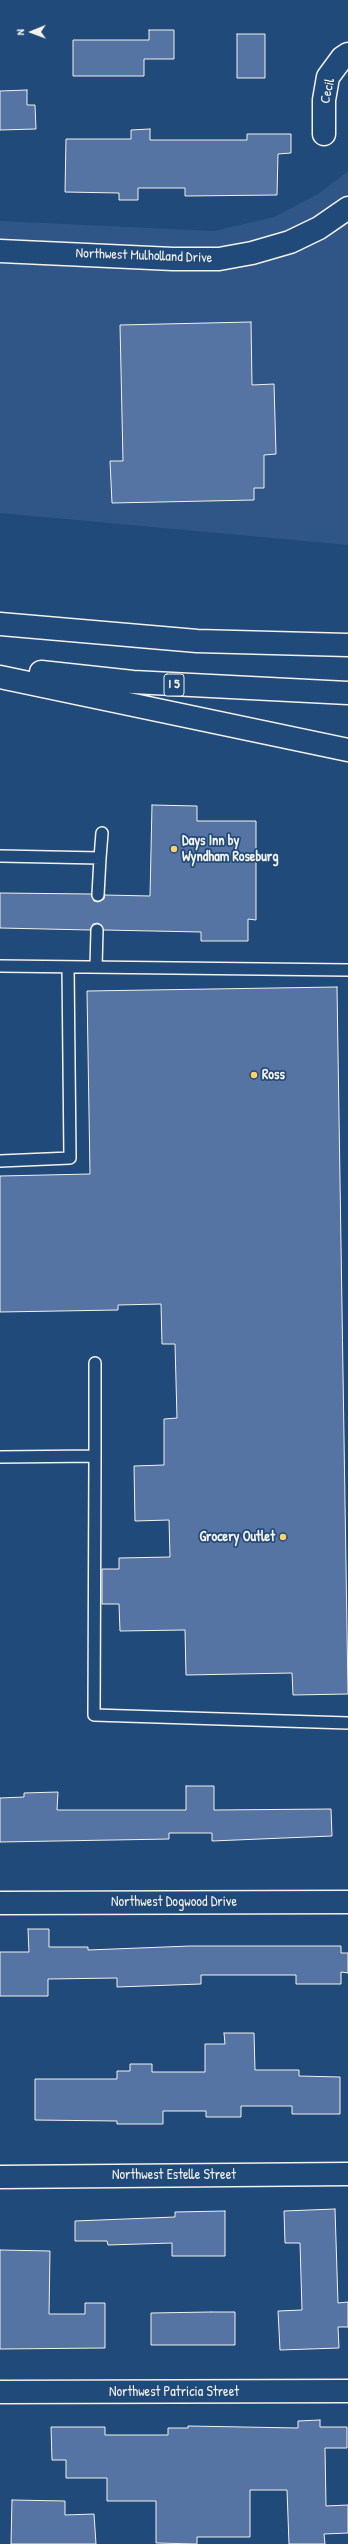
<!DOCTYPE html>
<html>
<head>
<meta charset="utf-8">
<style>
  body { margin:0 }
  #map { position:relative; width:348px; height:2544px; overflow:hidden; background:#1f4a7a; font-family:"Patrick Hand",sans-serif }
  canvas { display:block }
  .north { position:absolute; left:12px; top:12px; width:40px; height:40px; -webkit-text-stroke:3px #1f4a7a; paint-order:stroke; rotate:269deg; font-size:11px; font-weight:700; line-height:16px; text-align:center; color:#f4f1e8 }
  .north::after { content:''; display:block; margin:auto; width:14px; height:18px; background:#f4f1e8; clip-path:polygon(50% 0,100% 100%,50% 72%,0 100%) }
</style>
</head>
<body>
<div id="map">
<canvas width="348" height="2544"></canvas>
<div class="north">N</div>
</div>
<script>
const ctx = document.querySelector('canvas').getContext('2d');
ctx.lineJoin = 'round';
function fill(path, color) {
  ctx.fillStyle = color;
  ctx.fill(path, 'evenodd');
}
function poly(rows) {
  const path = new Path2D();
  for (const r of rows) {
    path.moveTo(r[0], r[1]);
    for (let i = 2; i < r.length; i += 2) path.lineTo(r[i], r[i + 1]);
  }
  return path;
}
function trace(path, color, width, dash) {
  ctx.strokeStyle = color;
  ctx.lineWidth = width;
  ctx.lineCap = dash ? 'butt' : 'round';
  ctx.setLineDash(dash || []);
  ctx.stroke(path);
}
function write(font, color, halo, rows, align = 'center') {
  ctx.font = font + ' "Patrick Hand",sans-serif';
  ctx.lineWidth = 3.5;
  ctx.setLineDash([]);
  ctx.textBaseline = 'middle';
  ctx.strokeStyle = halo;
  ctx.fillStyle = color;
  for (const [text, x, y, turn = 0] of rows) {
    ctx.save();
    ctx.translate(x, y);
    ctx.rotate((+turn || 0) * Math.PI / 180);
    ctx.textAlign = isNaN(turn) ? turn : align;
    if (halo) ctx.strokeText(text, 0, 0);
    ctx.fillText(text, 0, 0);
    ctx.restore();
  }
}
fill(poly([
  [348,171,348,545,0,513,0,221,214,231,274,217,318,194]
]), '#2f5686');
const building = poly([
  [149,30,174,30,174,59,144,59,144,76,73,76,73,40,149,40,149,30],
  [237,34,265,34,265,78,237,78,237,34],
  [27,90,27,105,35,105,36,129,0,130,0,91,27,90],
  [150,129,150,140,247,140,247,134,291,134,291,153,278,154,277,195,185,196,185,188,138,188,138,200,119,200,119,193,65,192,66,139,131,139,131,130,150,129],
  [251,322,252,385,274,384,276,454,264,455,264,488,254,488,254,500,112,503,110,461,123,461,120,325,251,322],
  [152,805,197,806,197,821,256,821,256,920,248,919,248,941,201,941,201,932,104,930,98,923,93,924,90,930,0,928,0,893,91,894,94,901,98,902,104,899,105,895,150,896,152,805],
  [337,987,348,1694,293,1695,292,1673,186,1675,185,1630,120,1631,119,1604,102,1604,102,1569,119,1569,119,1558,170,1557,169,1520,135,1521,134,1466,164,1465,164,1419,177,1418,175,1344,162,1344,161,1304,118,1305,118,1310,0,1312,0,1176,90,1174,87,991,337,987],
  [186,1786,214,1786,214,1810,331,1809,332,1836,212,1841,212,1833,169,1833,169,1839,0,1842,0,1798,24,1797,24,1793,58,1792,57,1810,186,1810,186,1786],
  [28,1929,49,1929,49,1947,88,1947,88,1950,190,1946,341,1946,341,1953,348,1953,348,1973,341,1972,341,1984,296,1984,296,1975,201,1975,201,1984,117,1987,117,1978,48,1979,48,1996,0,1996,0,1952,29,1952,28,1929],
  [224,2033,254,2033,255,2070,299,2070,299,2076,340,2077,340,2114,292,2114,292,2106,241,2106,241,2117,206,2117,206,2111,163,2111,163,2124,117,2124,117,2121,35,2120,35,2079,117,2079,117,2071,130,2071,130,2064,152,2064,152,2072,205,2072,205,2044,225,2044,224,2033],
  [335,2209,338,2303,348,2302,348,2327,338,2327,339,2348,280,2350,278,2311,302,2310,300,2243,285,2243,284,2211,335,2209],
  [225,2211,225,2256,172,2256,172,2243,108,2245,107,2241,75,2241,75,2221,175,2217,175,2212,225,2211],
  [0,2250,50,2251,49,2314,85,2314,85,2303,105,2303,105,2348,0,2349,0,2250],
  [211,2312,235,2312,235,2345,151,2345,151,2313,211,2312],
  [320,2420,320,2427,347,2427,347,2448,325,2448,326,2506,348,2505,348,2533,324,2534,325,2544,289,2544,287,2490,250,2490,250,2537,197,2537,197,2544,156,2543,156,2501,107,2501,107,2478,66,2478,66,2460,52,2460,51,2427,105,2427,105,2435,168,2435,168,2428,188,2428,188,2426,298,2428,298,2421,320,2420],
  [12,2500,65,2501,65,2515,94,2514,96,2544,11,2544,12,2500]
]);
fill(building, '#5573a3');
trace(building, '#f4f1e8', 1);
const service = poly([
  [0,856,100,858,102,833],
  [98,895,100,858],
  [0,966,348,970],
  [96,967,97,930],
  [0,1161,70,1158,68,967],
  [95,1363,95,1456],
  [0,1457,95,1456,94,1715,348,1723]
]);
const minor = poly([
  [324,134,324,100,328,77,342,58,348,54],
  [0,1903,348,1902],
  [0,2177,348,2174],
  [0,2392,348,2391]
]);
const secondary = poly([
  [0,251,173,259,219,259,252,253,290,242,319,228,348,208]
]);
const motorway = poly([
  [0,624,197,641,348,645],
  [41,672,133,682,348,693],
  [0,677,348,750]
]);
trace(service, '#f4f1e8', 14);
trace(minor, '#f4f1e8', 25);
trace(secondary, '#f4f1e8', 25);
trace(motorway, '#f4f1e8', 25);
trace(service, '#1f4a7a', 11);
trace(minor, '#1f4a7a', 22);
trace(secondary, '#1f4a7a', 22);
trace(motorway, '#1f4a7a', 22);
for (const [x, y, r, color] of [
  [174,849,4,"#ffd166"],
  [254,1075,4,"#ffd166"],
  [283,1537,4,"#ffd166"]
]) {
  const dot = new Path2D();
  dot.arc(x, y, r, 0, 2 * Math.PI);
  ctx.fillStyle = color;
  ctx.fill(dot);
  trace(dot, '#1f4a7a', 1.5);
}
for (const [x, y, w] of [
  [174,685,20]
]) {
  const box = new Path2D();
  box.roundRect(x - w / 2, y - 11, w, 22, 3);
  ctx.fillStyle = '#1f4a7a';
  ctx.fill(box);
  trace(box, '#f4f1e8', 1);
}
write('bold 13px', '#f4f1e8', null, [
  ["I 5",174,685]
]);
write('14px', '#f4f1e8', '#1f4a7a', [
  ["Cecil",328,91,-78],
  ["Northwest Mulholland Drive",144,256,2],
  ["Northwest Dogwood Drive",174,1902],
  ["Northwest Estelle Street",174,2175],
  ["Northwest Patricia Street",174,2392]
]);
write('bold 14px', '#f4f1e8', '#1f4a7a', [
  ["Days Inn by",182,841],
  ["Wyndham Roseburg",182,857],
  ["Ross",262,1075],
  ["Grocery Outlet",275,1537,"right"]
], 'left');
</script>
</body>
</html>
